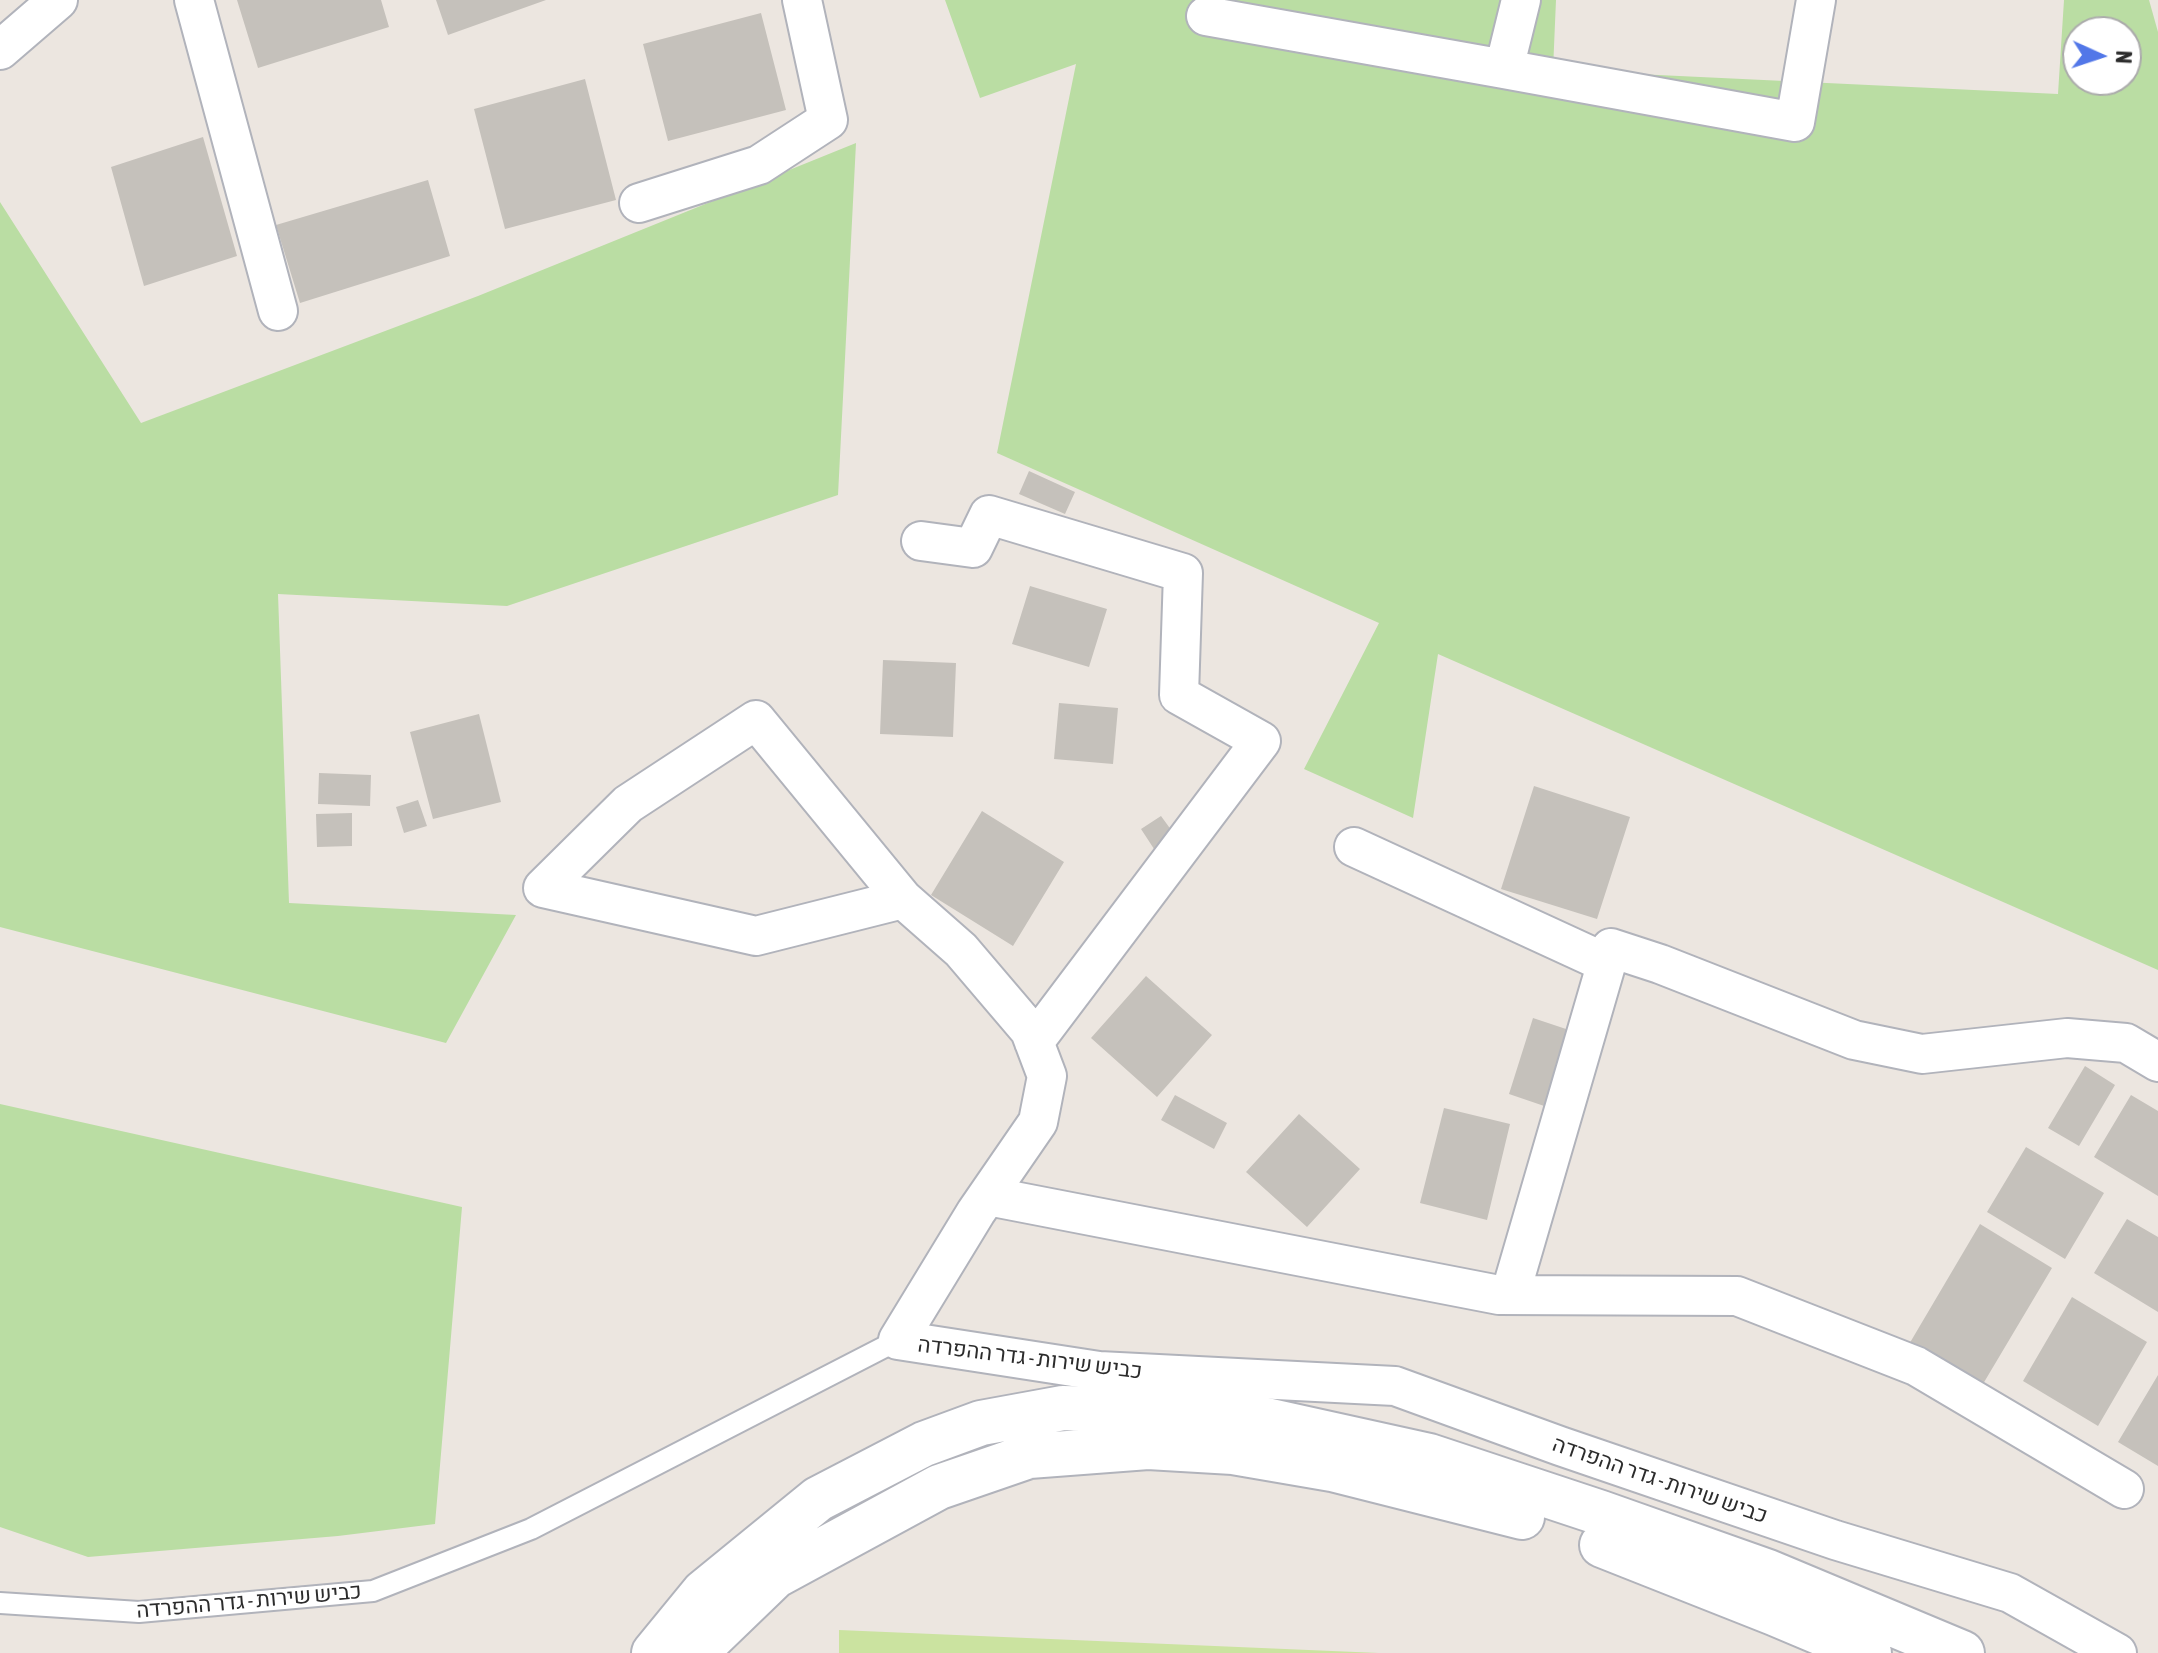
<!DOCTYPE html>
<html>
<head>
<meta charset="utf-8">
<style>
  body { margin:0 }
  #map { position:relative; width:2158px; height:1653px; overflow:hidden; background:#ece6e0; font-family:"Asap Condensed",sans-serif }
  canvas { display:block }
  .north { position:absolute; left:2062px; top:16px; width:80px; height:80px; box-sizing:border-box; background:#fff; border:2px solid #ababab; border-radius:50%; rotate:93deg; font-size:22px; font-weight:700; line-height:32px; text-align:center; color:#2c2c2c }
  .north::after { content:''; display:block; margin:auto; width:28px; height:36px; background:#5277e8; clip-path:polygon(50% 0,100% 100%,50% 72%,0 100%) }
</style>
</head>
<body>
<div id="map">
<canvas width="2158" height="1653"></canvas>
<div class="north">N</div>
</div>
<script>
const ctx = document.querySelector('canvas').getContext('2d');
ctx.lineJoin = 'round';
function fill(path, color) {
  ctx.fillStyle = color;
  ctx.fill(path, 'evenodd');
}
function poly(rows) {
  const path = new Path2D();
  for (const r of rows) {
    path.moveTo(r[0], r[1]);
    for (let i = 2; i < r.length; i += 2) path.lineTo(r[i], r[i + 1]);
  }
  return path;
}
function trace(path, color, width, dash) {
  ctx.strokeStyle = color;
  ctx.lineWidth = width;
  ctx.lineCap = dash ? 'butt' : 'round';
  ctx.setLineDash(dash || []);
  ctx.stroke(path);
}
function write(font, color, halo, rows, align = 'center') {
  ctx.font = font + ' "Asap Condensed",Heebo,sans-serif';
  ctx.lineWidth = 6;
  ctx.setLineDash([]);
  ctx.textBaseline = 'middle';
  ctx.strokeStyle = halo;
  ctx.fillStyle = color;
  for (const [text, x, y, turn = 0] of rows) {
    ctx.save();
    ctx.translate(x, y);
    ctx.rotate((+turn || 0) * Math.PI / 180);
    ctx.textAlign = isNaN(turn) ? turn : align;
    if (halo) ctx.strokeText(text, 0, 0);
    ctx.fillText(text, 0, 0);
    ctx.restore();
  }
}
fill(poly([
  [945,0,1556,0,1553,70,2058,94,2064,0,2149,0,2158,32,2158,970,1438,654,1413,818,1304,769,1379,623,997,453,1076,64,980,98],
  [2078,32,2126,32,2126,80,2078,80],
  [856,143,838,495,507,606,278,594,289,903,516,915,446,1043,0,927,0,202,141,423,478,296],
  [0,1104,462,1207,435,1524,338,1536,88,1557,0,1527]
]), '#badda3');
fill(poly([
  [839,1630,1379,1653,839,1653]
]), '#cbe3a0');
fill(poly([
  [237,0,381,0,389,27,258,68],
  [436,0,546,0,448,35],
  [761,13,786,110,668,141,643,44],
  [585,79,616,200,505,229,474,109],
  [203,137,237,256,144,286,111,167],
  [428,180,450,256,300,303,276,225],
  [1029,471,1075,492,1065,514,1019,494],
  [1030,586,1107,609,1089,667,1012,644],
  [883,660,956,663,953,737,880,734],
  [1059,703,1118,708,1113,764,1054,759],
  [479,714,501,802,433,819,410,732],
  [319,773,371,775,370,806,318,804],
  [1534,786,1630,817,1597,919,1501,889],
  [418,800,427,826,404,833,396,807],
  [982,811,1064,862,1013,946,931,895],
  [352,813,352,846,317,847,316,814],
  [1161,816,1177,838,1156,852,1141,829],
  [1146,976,1212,1035,1157,1097,1091,1038],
  [1533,1018,1578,1033,1553,1109,1509,1094],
  [2085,1066,2115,1085,2079,1146,2048,1128],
  [1175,1095,1227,1123,1214,1149,1161,1120],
  [2131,1095,2158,1111,2158,1196,2094,1157],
  [1444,1108,1510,1124,1487,1220,1420,1203],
  [1299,1114,1360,1169,1307,1227,1246,1172],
  [2026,1147,2104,1193,2065,1259,1987,1212],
  [2127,1219,2158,1237,2158,1312,2094,1273],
  [1980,1224,2052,1268,1980,1389,1908,1346],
  [2072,1297,2147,1342,2098,1426,2023,1381],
  [2158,1375,2158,1466,2118,1442]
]), '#c5c1bb');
const lane = poly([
  [0,1603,139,1612,373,1591,531,1529,898,1340]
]);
const street = poly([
  [194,0,278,311],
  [1521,0,1504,69,1795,122,1816,0],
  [1206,16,1504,69],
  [0,50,58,0],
  [639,203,759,165,828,120,802,0],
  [921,541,973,548,989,515,1183,573,1179,695,1261,741,1034,1042],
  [1354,847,1606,963],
  [903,899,756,720,628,804,543,888,756,936,903,899,961,950,1030,1031,1047,1076,1038,1122,976,1212,898,1340,1099,1371,1395,1386,1560,1446,1835,1540,2010,1593,2117,1653],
  [988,1196,1499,1295,1737,1296,1916,1366,2124,1489],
  [1510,1295,1611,948,1660,964,1854,1040,1922,1054,2067,1038,2126,1043,2158,1062]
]);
const secondary = poly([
  [1602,1545,1774,1613,1869,1653],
  [654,1653,704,1592,818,1499,924,1444,981,1423,1063,1408,1234,1413,1429,1456,1601,1513,1768,1572,1962,1653],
  [695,1653,775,1576,939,1487,1029,1456,1148,1447,1233,1452,1332,1469,1522,1517]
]);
trace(lane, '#b1b3bb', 24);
trace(street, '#b1b3bb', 42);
trace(secondary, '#b1b3bb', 48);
trace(lane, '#fff', 20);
trace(street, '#fff', 38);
trace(secondary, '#fff', 44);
write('22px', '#2c2c2c', '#fff', [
  ["כביש שירות - גדר ההפרדה",1030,1358,7],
  ["כביש שירות - גדר ההפרדה",1660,1480,19],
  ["כביש שירות - גדר ההפרדה",249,1601,-5]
]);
</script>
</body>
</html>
